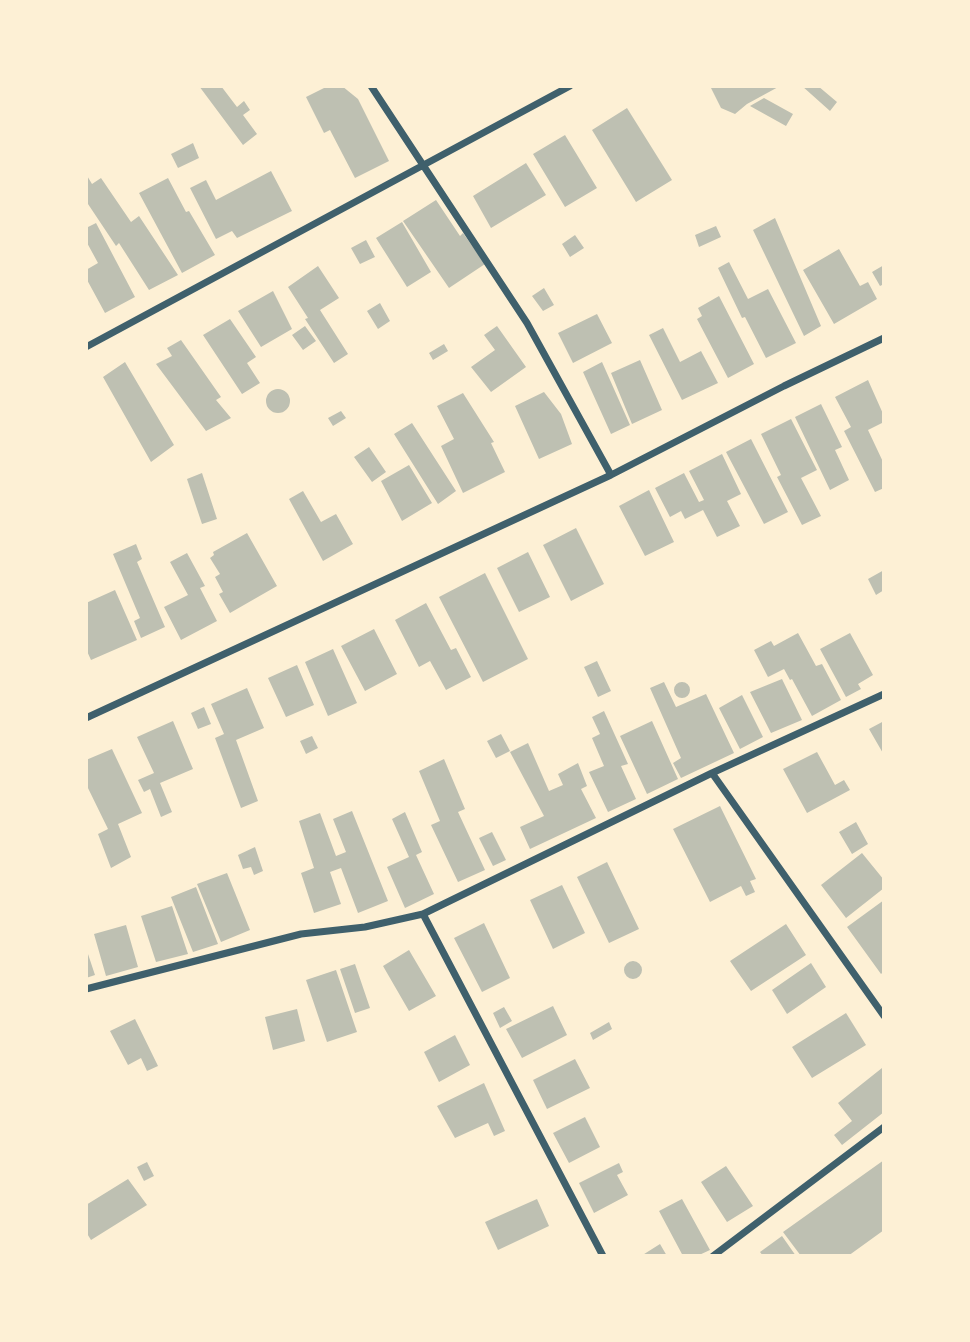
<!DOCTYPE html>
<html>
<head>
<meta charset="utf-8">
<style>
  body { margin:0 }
  #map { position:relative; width:970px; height:1342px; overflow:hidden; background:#fdf0d5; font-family:"Space Grotesk",sans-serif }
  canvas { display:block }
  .frame { position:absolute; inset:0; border:88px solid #fdf0d5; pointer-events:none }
</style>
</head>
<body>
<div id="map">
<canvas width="970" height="1342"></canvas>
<div class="frame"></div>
</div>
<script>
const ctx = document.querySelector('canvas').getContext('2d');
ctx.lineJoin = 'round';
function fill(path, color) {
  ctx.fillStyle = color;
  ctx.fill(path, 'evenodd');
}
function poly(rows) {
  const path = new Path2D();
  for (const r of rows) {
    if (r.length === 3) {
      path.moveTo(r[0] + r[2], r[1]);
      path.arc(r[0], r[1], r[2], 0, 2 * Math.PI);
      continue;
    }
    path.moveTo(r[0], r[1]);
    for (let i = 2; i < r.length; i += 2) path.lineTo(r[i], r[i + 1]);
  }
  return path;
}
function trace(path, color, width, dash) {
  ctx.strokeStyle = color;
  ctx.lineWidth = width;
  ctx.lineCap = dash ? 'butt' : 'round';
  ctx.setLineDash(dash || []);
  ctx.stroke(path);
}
fill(poly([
  [199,86,221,86,237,107,244,101,250,110,243,115,257,134,243,145],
  [328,86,342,86,358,99,389,161,355,178,330,130,324,133,306,97],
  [710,86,780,86,747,104,735,114,721,108],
  [802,86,818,86,837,102,830,111],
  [764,98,793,114,786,126,750,106],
  [627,108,672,180,636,202,592,130],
  [565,135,597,188,565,207,533,154],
  [193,143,199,158,178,168,171,154],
  [526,163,546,195,491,228,473,196],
  [271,171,292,211,237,238,232,231,216,239,190,188,206,180,216,200],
  [86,174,92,184,101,178,131,222,139,216,178,275,149,290,119,243,116,246,86,201],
  [168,178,186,212,189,211,215,255,182,273,139,193],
  [436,200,460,236,463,233,485,264,449,288,403,221],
  [775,218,821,326,804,336,753,230],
  [402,222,431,272,407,287,376,238],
  [96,223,135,297,105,313,86,278,86,270,98,263,86,241,86,228],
  [716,226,721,237,699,247,695,235],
  [575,235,584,248,570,257,562,244],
  [366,240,375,257,360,264,351,248],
  [839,249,860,286,868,282,877,299,834,324,803,270],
  [729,262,748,299,768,289,796,343,766,358,745,317,742,318,718,268],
  [884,265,884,284,880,286,872,272],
  [318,266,339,298,320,310,348,354,334,363,305,319,308,318,288,287],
  [544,288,554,305,543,311,532,296],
  [273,291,292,329,261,347,238,311],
  [719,296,754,364,728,378,697,319,702,316,698,308],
  [380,303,390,321,378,329,367,311],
  [597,314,612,343,573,363,558,333],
  [230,319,256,357,247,363,260,383,242,394,203,335],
  [305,326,316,341,303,350,292,335],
  [497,326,526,367,491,392,471,367,495,350,484,335],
  [663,328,680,362,701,351,718,383,682,400,649,335],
  [181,340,221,397,216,400,231,418,206,431,156,364,172,356,167,348],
  [444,344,448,351,433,360,429,353],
  [640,360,662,410,632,424,611,373],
  [125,362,174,445,151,462,103,377],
  [602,362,630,425,611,434,583,372],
  [868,380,884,416,884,422,868,430,884,464,884,488,875,492,844,431,851,427,835,397],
  [278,401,12],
  [544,392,561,414,572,444,539,459,515,406],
  [463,393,494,442,491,443,505,472,463,493,441,446,454,439,437,406],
  [821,404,842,447,835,450,849,480,830,490,795,417],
  [341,411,346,418,333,426,328,418],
  [791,419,817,470,801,478,821,516,802,525,777,477,781,475,761,434],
  [412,423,456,491,438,504,394,434],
  [751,439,788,512,764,524,726,452],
  [369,447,386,472,372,482,354,457],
  [722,454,741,494,727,501,740,526,717,537,703,510,685,519,681,511,670,517,655,488,684,473,699,502,704,500,689,471],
  [409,465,432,503,402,521,381,481],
  [202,473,217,519,202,524,187,479],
  [649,490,674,542,645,556,619,506],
  [303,491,321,522,336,514,353,544,323,561,289,499],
  [576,528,604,584,571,601,543,545],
  [247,533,277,586,230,613,219,594,223,592,215,577,220,574,210,558,214,555,213,552],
  [136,544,142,559,137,562,165,627,141,638,134,621,140,618,113,554],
  [528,552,550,597,519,612,497,568],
  [187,553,205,586,200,588,217,621,181,640,164,607,188,595,170,562],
  [884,570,884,590,876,595,868,579],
  [485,573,528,659,483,682,439,597],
  [115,590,137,640,91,660,86,649,86,603],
  [426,603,451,650,456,648,471,677,446,690,430,661,419,667,395,620],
  [374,629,397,674,365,691,341,646],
  [798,633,816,666,822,664,841,700,812,716,792,679,790,680,784,669,768,677,754,650,771,641,774,646],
  [850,633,873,675,858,684,861,689,846,697,820,649],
  [333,649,357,703,328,716,305,662],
  [597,661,611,691,598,697,584,667],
  [297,665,314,705,286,717,268,678],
  [782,679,802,720,771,733,750,692],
  [682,690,8],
  [664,682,676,707,706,694,734,753,681,778,673,763,681,758,650,688],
  [247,688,264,728,236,740,258,801,241,808,215,738,224,734,211,704],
  [742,695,763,737,740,749,719,708],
  [204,707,211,724,198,729,191,713],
  [604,711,628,764,621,766,636,799,608,812,589,772,604,766,592,738,600,734,592,717],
  [173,721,193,769,160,783,172,812,161,817,150,789,144,792,138,780,154,773,137,737],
  [652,721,678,779,647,794,620,736],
  [884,721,884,755,869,729],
  [501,734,510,751,496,758,487,741],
  [312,736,318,748,306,754,300,741],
  [528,743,549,791,563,785,558,774,578,763,587,786,581,789,596,818,530,849,520,827,544,816,510,752],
  [112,749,142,813,118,824,131,857,111,868,98,834,108,829,86,784,86,760],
  [817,752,835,785,844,780,850,790,807,813,783,769],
  [444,759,465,809,458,812,485,870,458,882,431,825,440,821,419,771],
  [720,806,756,879,750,881,755,892,746,896,741,886,710,902,673,829],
  [352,811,388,901,358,913,341,868,330,872,341,904,314,913,301,873,314,868,299,821,320,813,336,856,346,852,333,819],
  [405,812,422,852,416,855,434,894,405,908,387,867,409,857,392,819],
  [856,822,868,844,852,854,839,832],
  [492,832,506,860,493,866,479,838],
  [255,847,263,871,254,875,251,867,243,869,238,855],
  [862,853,884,880,884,888,846,918,821,885],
  [607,862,639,929,609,943,577,877],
  [227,873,250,930,221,942,197,884],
  [562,885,585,933,553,949,530,900],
  [196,887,218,944,193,952,171,897],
  [884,900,884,971,881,974,847,927],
  [172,906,188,954,156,962,141,916],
  [484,923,510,978,482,992,454,938],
  [786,924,806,955,751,991,730,961],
  [126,925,138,967,106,976,94,934],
  [86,948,95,975,86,978],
  [409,950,436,996,409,1011,383,966],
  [633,970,9],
  [811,963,826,987,787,1014,772,990],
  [355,964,370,1008,355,1013,340,969],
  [336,970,357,1032,327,1042,306,980],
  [553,1006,567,1035,522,1058,506,1029],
  [504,1007,512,1021,500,1028,493,1013],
  [297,1009,305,1041,273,1050,265,1017],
  [846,1013,866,1045,812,1078,792,1047],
  [135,1019,158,1066,147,1071,141,1058,128,1065,110,1031],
  [609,1022,612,1029,593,1040,590,1033],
  [455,1035,470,1065,439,1082,424,1052],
  [575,1059,590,1088,547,1109,533,1080],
  [882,1068,884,1070,884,1112,842,1145,834,1135,852,1121,838,1103],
  [484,1083,505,1131,494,1136,488,1123,455,1138,437,1106],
  [585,1117,600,1147,569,1163,553,1133],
  [884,1160,884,1230,848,1256,801,1256,783,1232],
  [147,1162,154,1176,144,1181,137,1167],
  [619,1163,623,1172,617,1175,628,1195,594,1213,579,1183],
  [726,1166,753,1206,727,1222,701,1182],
  [128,1179,147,1205,91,1240,86,1232,86,1205],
  [537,1199,549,1226,498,1250,485,1222],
  [682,1199,710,1250,697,1256,683,1256,659,1211],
  [782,1236,796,1256,763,1256,760,1252],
  [660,1244,667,1256,641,1256]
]), '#bec0b2');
trace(poly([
  [371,86,527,323,611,475],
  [86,347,570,86],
  [86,718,611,475,784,386,884,338],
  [712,773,884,1016],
  [423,914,603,1256],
  [86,989,301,934,365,927,423,914,712,773,884,694],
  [713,1256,884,1127]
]), '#3f606c', 7);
</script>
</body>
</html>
